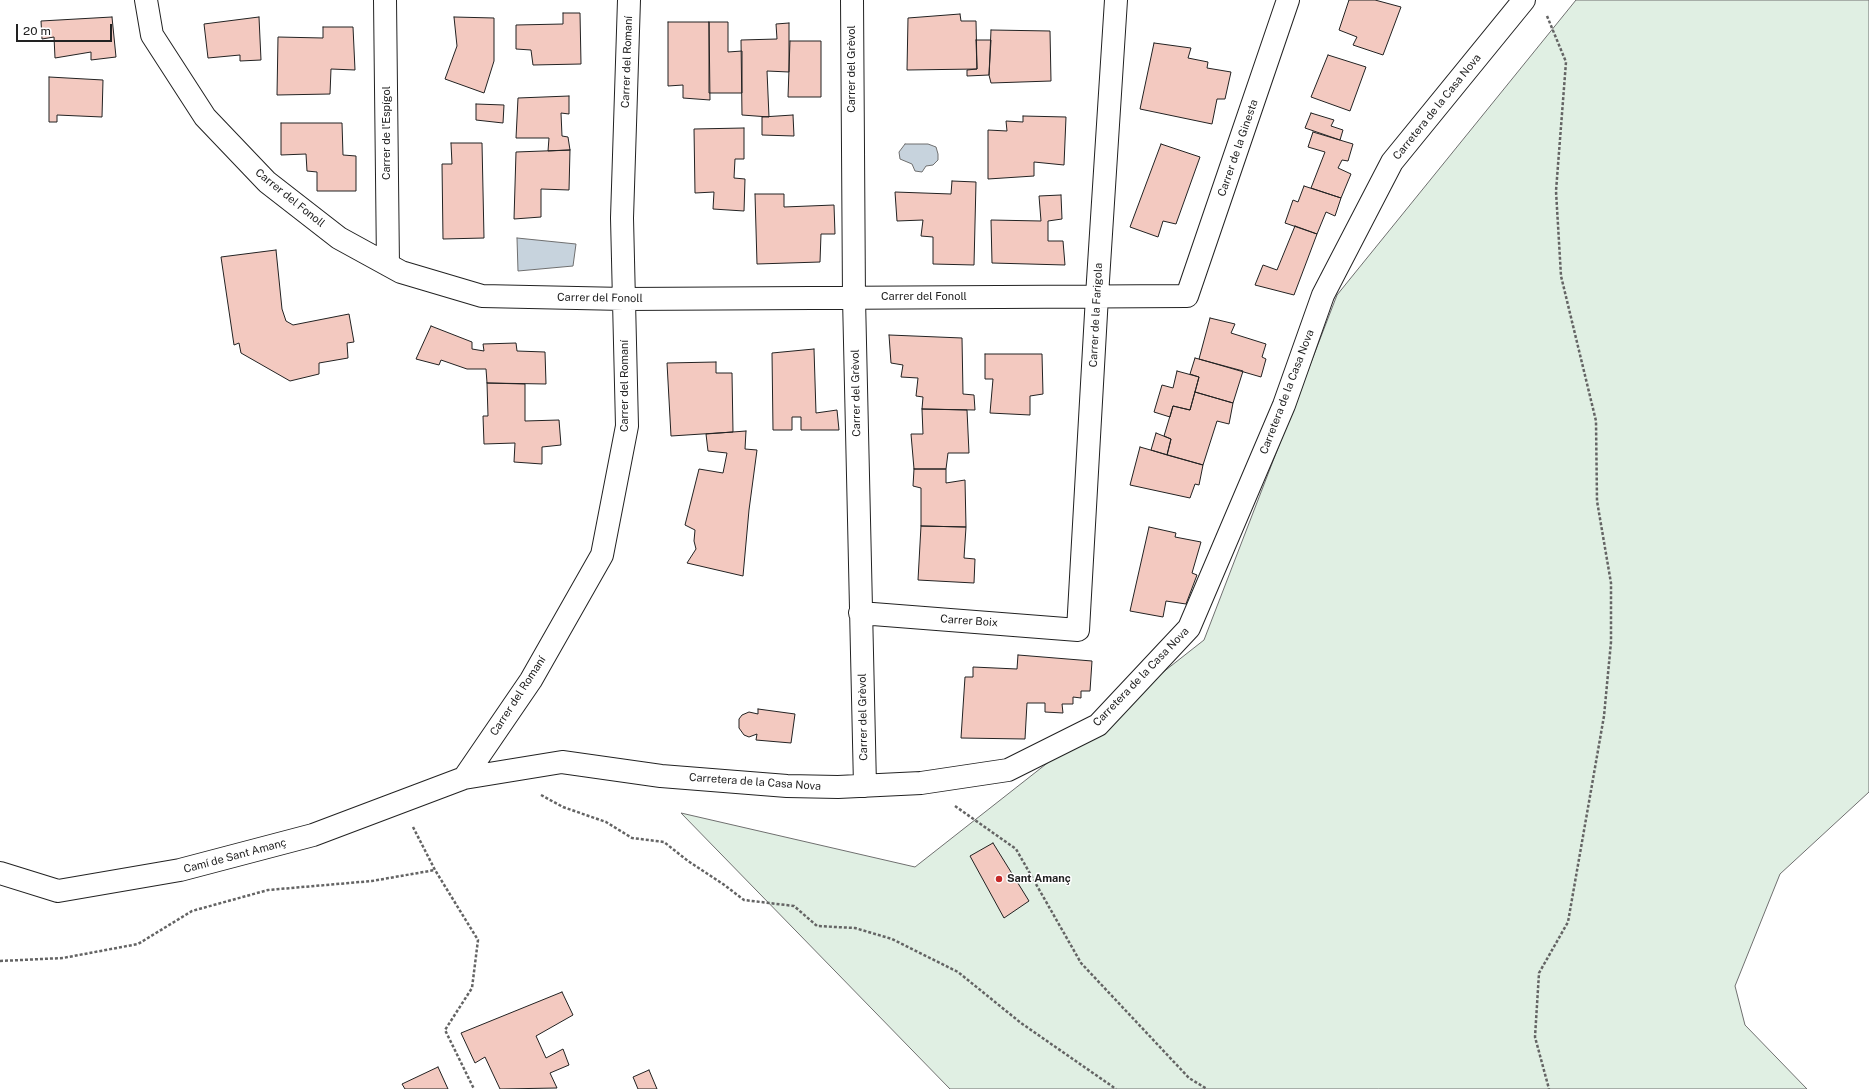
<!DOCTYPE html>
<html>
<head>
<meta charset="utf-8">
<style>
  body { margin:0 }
  #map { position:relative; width:1869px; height:1089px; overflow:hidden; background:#fff; font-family:"Public Sans",sans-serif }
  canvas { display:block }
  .scale { position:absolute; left:16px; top:24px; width:96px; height:18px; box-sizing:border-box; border:2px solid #222; border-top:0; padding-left:5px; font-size:12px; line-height:14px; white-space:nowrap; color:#222; -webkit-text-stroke:3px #fff; paint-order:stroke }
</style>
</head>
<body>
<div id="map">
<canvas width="1869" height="1089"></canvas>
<div class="scale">20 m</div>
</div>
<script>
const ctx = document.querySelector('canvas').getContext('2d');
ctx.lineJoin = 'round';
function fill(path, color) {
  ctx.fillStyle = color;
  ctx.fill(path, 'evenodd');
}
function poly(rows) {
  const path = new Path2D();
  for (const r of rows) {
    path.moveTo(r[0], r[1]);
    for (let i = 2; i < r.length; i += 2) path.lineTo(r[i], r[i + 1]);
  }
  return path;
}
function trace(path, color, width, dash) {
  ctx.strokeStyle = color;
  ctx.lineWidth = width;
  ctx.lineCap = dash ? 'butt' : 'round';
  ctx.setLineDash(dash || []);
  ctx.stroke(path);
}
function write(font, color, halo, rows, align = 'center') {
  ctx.font = font + ' "Public Sans",sans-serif';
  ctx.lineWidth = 3;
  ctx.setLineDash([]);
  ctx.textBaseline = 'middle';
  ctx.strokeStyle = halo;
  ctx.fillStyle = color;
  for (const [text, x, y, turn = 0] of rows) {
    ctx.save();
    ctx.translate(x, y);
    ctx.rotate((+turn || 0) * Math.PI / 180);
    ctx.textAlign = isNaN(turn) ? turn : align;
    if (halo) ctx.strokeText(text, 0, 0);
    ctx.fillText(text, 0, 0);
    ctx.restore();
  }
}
const green = poly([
  [1576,0,1869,0,1869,792,1780,874,1735,986,1745,1025,1807,1089,950,1089,681,813,915,867,1204,640,1337,295,1576,0]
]);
fill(green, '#e0efe3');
trace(green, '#6f6f6f', 1);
const water = poly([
  [905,144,928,144,936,147,938,154,938,160,933,165,926,166,922,172,915,171,912,164,900,159,899,152,905,144],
  [517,238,576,244,573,266,518,271,517,238]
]);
fill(water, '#c7d3dd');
trace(water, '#6f6f6f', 1);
const building = poly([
  [1349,0,1375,0,1401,7,1383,55,1353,45,1357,37,1339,30,1349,0],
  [563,13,580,13,581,64,533,65,531,50,516,49,516,25,563,24,563,13],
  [960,14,961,21,976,21,977,69,907,70,908,18,960,14],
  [112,17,116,57,91,60,91,52,55,58,54,37,42,39,41,21,112,17],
  [259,17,261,60,240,61,240,55,208,58,204,24,259,17],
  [454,17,494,18,494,61,484,93,445,79,457,46,454,17],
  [668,22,709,22,710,100,683,98,683,85,668,86,668,22],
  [709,22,728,22,728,52,742,51,742,93,709,93,709,22],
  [789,23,789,72,767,71,769,117,742,115,741,40,777,39,776,24,789,23],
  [323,27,353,27,355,70,331,69,330,94,277,95,278,37,323,38,323,27],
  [991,30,1050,31,1051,81,991,83,989,75,991,30],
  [976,40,991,40,989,75,967,76,967,70,977,69,976,40],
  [790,41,821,41,821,97,788,97,790,41],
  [1154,43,1191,48,1188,58,1208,62,1207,68,1231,72,1225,99,1217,99,1212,124,1140,109,1154,43],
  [1328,55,1366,67,1350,111,1311,97,1328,55],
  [49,77,103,80,102,117,57,115,57,122,49,122,49,77],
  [569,96,569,114,561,113,562,136,568,137,570,150,548,151,549,138,516,138,518,98,569,96],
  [476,104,504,105,503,123,476,120,476,104],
  [1311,113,1334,120,1331,126,1343,130,1340,140,1305,128,1311,113],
  [793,115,794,136,762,135,762,117,793,115],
  [1023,116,1066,117,1064,165,1034,162,1034,176,988,179,988,130,1007,131,1006,121,1023,122,1023,116],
  [281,123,342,123,343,155,356,156,356,191,317,191,317,172,307,171,306,154,281,155,281,123],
  [744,128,744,159,735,159,734,178,745,179,744,211,713,209,714,192,695,193,694,129,744,128],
  [1313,132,1353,144,1348,161,1342,160,1338,168,1351,174,1341,198,1311,188,1325,152,1308,147,1313,132],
  [451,143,482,143,484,238,443,239,442,164,452,164,451,143],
  [1161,144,1200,157,1176,224,1163,221,1158,237,1130,227,1161,144],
  [570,150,569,190,541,189,541,217,514,219,516,152,570,150],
  [952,181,976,182,974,265,933,264,933,237,921,236,923,220,897,221,895,192,951,194,952,181],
  [1304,186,1341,198,1335,216,1326,212,1317,234,1285,223,1293,200,1298,202,1304,186],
  [755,194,784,194,784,207,834,205,835,234,821,234,820,262,757,264,755,194],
  [1061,195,1062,219,1048,221,1048,241,1063,241,1065,265,992,263,991,220,1041,221,1039,196,1061,195],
  [1295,226,1317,234,1294,295,1255,285,1263,265,1277,270,1295,226],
  [276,250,282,309,286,321,293,325,349,314,354,342,347,343,348,358,319,363,319,374,290,381,241,353,239,343,234,345,221,257,276,250],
  [1210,318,1235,324,1231,333,1266,344,1262,357,1266,359,1261,377,1199,359,1210,318],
  [431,326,472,342,472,349,484,351,483,344,516,343,517,351,545,352,546,384,487,383,486,369,467,369,441,360,439,365,416,359,431,326],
  [889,335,962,338,963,394,974,395,975,410,922,409,923,397,916,396,918,378,901,377,903,365,891,363,889,335],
  [814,349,816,413,837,410,839,430,801,430,801,417,792,417,792,430,773,430,772,353,814,349],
  [985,354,1042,354,1043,394,1030,396,1030,415,990,413,993,379,985,379,985,354],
  [1195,358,1243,371,1233,403,1195,392,1199,377,1190,374,1195,358],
  [716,362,716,373,732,373,733,432,671,436,667,363,716,362],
  [1177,371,1199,377,1190,410,1173,406,1170,417,1154,412,1162,385,1173,388,1177,371],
  [487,383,525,384,525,421,559,420,561,445,542,447,542,464,514,462,515,443,484,444,483,416,488,416,487,383],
  [1195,392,1233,403,1229,424,1217,421,1203,465,1167,455,1171,439,1164,436,1173,406,1190,410,1195,392],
  [922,409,967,410,969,453,948,453,946,469,914,469,911,434,923,434,922,409],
  [746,431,745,449,757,450,749,510,743,576,687,563,696,549,694,541,695,530,685,525,699,469,723,473,727,453,708,451,706,434,746,431],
  [1156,433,1171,439,1167,455,1151,450,1156,433],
  [1140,447,1203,465,1199,485,1195,484,1190,498,1130,485,1140,447],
  [914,469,946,469,946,483,965,480,966,527,921,526,921,488,913,486,914,469],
  [921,526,966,527,964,558,975,559,974,583,918,580,921,526],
  [1149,527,1176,533,1175,537,1201,542,1192,573,1197,575,1186,604,1166,601,1163,617,1130,611,1149,527],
  [1018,655,1092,661,1090,691,1081,691,1081,698,1073,697,1073,704,1062,704,1063,713,1045,712,1045,703,1027,703,1025,739,961,738,965,677,973,677,973,667,1017,669,1018,655],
  [758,709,795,714,791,743,756,740,757,734,749,737,744,735,739,728,739,719,742,715,749,712,758,714,758,709],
  [993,843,1029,901,1004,918,970,856,993,843],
  [562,992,573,1015,536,1036,546,1058,563,1049,569,1065,550,1073,557,1088,500,1089,485,1057,475,1063,461,1033,562,992],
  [438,1067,448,1089,405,1089,402,1084,438,1067],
  [649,1070,657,1089,638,1089,633,1077,649,1070]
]);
fill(building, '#f3c9c0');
trace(building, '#222', 1);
const minor = poly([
  [146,0,152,35,205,117,267,182,339,238,401,272,482,296,624,299,1187,296,1288,0],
  [385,0,388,265],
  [852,0,854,298,865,786],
  [860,613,1078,630,1097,296,1116,0],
  [464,778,531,680,602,555,627,426,622,218,629,0],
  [0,873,58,891,180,870,313,835,464,778,562,762,661,776,787,786,838,787,921,783,1008,770,1098,725,1189,628,1284,405,1323,295,1392,162,1524,0]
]);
trace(minor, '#222', 24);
trace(poly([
  [1547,16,1566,62,1556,191,1561,276,1596,421,1597,501,1611,583,1611,642,1604,716,1568,922,1539,973,1535,1037,1549,1089],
  [541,795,563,807,606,822,632,838,664,842,688,861,723,884,744,900,794,906,817,926,855,928,892,939,958,972,1021,1023,1116,1089],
  [955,806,1016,849,1081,963,1189,1078,1207,1089],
  [413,827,435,870,478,940,472,988,445,1030,474,1089],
  [0,961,63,958,138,944,192,911,268,890,372,881,435,870]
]), '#646464', 2.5, [3, 2]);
trace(minor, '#fff', 22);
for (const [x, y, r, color] of [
  [999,879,4,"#c62828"]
]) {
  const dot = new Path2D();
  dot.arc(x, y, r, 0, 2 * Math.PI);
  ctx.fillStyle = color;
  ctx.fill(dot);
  trace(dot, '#fff', 1.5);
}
write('11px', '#222', '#fff', [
  ["Carrer del Romaní",627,62,-88],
  ["Carrer del Grèvol",852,69,-90],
  ["Carretera de la Casa Nova",1437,107,-51],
  ["Carrer de l'Espígol",387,133,-90],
  ["Carrer de la Ginesta",1238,148,-71],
  ["Carrer del Fonoll",290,198,39],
  ["Carrer del Fonoll",924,297],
  ["Carrer del Fonoll",600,298,1],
  ["Carrer de la Farigola",1096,315,-87],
  ["Carrer del Romaní",625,386,-90],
  ["Carretera de la Casa Nova",1287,392,-69],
  ["Carrer del Grèvol",856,393,-91],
  ["Carrer Boix",969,621,4],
  ["Carretera de la Casa Nova",1141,677,-46],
  ["Carrer del Romaní",518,696,-57],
  ["Carrer del Grèvol",863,717,-91],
  ["Carretera de la Casa Nova",755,782,4],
  ["Camí de Sant Amanç",235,856,-15]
]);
write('bold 11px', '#222', '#fff', [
  ["Sant Amanç",1007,879]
], 'left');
</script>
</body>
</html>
